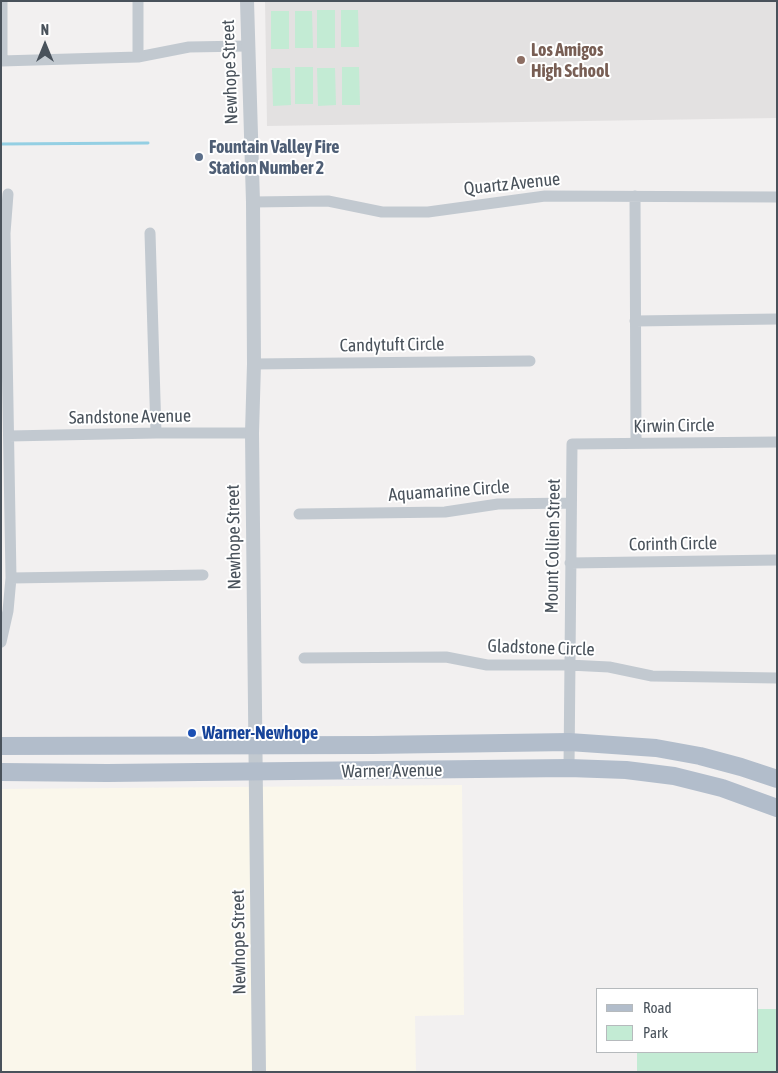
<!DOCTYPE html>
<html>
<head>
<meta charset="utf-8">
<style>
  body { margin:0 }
  #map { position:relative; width:778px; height:1073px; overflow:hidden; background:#f2f0f0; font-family:"Asap Condensed",sans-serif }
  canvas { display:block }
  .frame { position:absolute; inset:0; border:2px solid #49525b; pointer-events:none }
  .legend { position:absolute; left:596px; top:988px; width:162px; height:65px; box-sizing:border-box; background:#fff; border:1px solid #b6babd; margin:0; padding:6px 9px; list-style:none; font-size:15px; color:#49525b }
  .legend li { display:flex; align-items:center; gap:10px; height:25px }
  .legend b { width:25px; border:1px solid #b6babd }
  .north { position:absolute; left:20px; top:20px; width:50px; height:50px; -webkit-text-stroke:4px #fff; paint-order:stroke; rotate:0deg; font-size:14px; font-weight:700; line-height:20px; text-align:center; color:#49525b }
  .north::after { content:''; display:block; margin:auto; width:18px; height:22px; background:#49525b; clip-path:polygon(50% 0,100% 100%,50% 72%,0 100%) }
</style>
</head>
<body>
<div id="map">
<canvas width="778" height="1073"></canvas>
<div class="frame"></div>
<ul class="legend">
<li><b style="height:6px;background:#b2bdcb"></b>Road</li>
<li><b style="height:14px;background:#c3ebd4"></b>Park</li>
</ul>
<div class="north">N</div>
</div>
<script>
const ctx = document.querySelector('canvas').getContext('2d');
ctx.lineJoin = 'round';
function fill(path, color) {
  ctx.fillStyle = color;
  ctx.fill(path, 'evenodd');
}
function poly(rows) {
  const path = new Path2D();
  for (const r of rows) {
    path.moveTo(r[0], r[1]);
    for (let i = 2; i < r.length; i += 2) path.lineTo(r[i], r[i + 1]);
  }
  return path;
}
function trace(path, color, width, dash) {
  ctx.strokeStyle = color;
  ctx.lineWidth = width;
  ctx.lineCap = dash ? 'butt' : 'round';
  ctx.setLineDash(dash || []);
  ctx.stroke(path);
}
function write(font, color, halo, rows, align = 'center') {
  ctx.font = font + ' "Asap Condensed",sans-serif';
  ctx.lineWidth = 4;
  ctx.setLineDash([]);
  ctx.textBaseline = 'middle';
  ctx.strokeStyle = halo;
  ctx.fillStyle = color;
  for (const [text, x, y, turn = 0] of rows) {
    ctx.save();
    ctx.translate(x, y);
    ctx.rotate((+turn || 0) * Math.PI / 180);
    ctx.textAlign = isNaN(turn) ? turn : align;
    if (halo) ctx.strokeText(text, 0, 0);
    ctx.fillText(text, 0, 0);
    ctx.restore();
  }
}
fill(poly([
  [462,785,464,1015,415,1016,416,1072,1,1072,1,789]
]), '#faf7eb');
fill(poly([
  [265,1,777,1,777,118,267,126]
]), '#e3e1e1');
fill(poly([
  [317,10,335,10,335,48,317,48],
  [341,10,358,10,359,47,341,47],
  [271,11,289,11,289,49,271,49],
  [295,11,312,11,313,48,295,48],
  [295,67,313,67,313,104,295,104],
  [342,67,359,67,360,105,342,105],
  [272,68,290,68,291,105,273,106],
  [317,68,335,68,336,105,318,106],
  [757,1009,777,1009,777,1072,637,1072,637,1052,757,1052]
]), '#c3ebd4');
trace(poly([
  [1,144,148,143]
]), '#94cfe3', 3);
trace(poly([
  [2,1,2,61],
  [138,1,138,57],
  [1,61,138,57,189,47,247,46],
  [635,196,636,443],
  [253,202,328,201,382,212,428,212,545,196,777,197],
  [150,233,156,433],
  [635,321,777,319],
  [254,364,530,361],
  [9,436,156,433,252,433],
  [299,514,445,512,498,504,571,503],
  [570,563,777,560],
  [11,578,203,575],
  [1,642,8,611,11,578,5,233,8,194],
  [304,658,446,657,487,665,569,665,609,667,652,676,777,678],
  [569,768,572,444,777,442]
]), '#c2c9d0', 11);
trace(poly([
  [247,1,253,202,254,364,252,433,259,1072]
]), '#c2c9d0', 14);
trace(poly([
  [1,746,373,745,569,742,656,748,700,756,741,767,777,779],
  [1,772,107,773,569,768,626,770,674,776,722,788,777,808]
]), '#b2bdcb', 18);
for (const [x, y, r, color] of [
  [521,60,5,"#8d6e63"],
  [199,157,5,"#5c6f8a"],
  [192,733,5,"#1a4fb4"]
]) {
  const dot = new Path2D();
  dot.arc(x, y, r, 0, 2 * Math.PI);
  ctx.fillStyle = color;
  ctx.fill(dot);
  trace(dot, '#fff', 2);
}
write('bold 18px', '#785e54', '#fff', [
  ["Los Amigos",531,50],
  ["High School",531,71]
], 'left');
write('18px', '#49525b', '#fff', [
  ["Newhope Street",230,72,-92],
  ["Quartz Avenue",512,184,-6],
  ["Candytuft Circle",392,345,-1],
  ["Sandstone Avenue",130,417,-1],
  ["Kirwin Circle",674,426,-1],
  ["Aquamarine Circle",449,491,-4],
  ["Newhope Street",234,537,-91],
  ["Corinth Circle",673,544,-1],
  ["Mount Collien Street",553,546,-89],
  ["Gladstone Circle",541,648,2],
  ["Warner Avenue",392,771,-1],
  ["Newhope Street",239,942,-91]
]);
write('bold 18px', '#4e5e75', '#fff', [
  ["Fountain Valley Fire",209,147],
  ["Station Number 2",209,168]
], 'left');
write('bold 18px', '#164399', '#fff', [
  ["Warner-Newhope",202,733]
], 'left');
</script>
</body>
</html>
